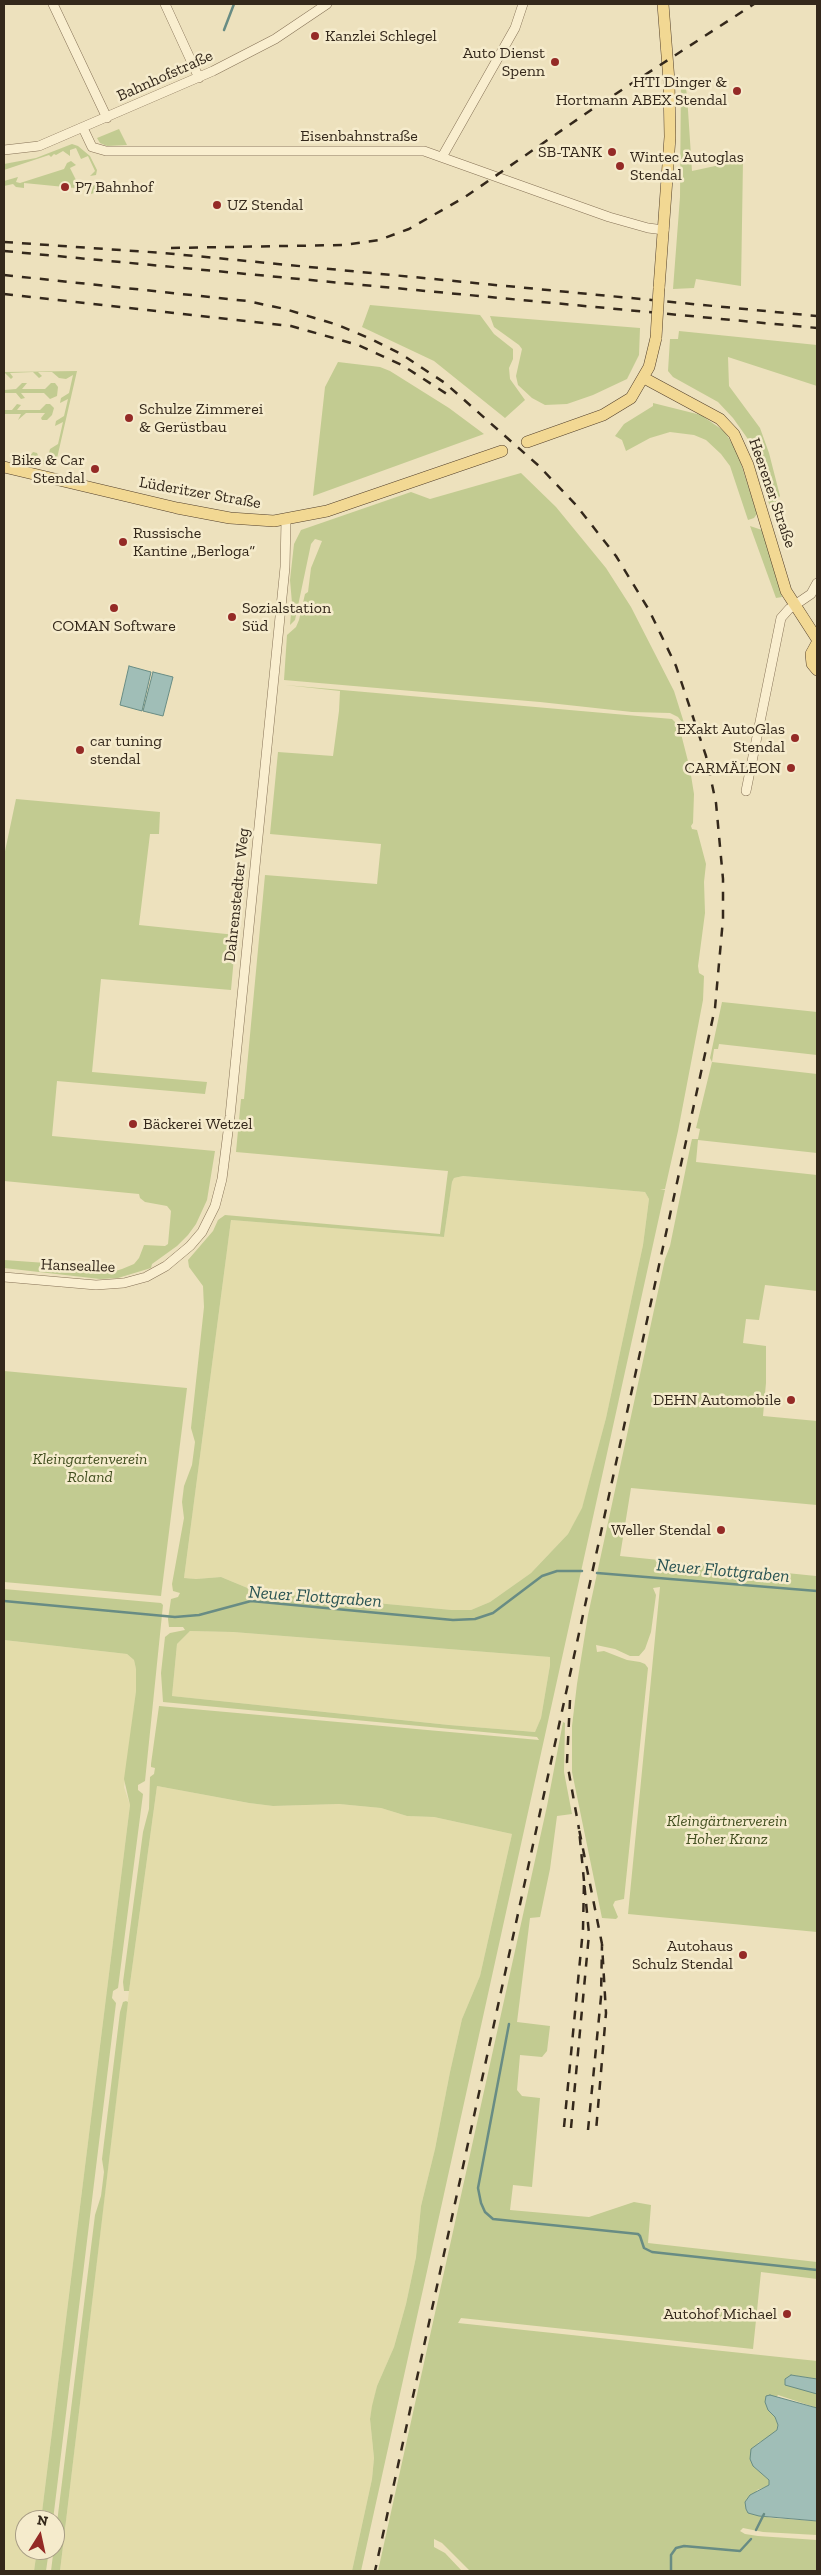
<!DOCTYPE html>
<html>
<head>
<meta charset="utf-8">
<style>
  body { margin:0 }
  #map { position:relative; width:821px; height:2575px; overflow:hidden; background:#ede1bd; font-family:"Zilla Slab",serif }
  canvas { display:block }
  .frame { position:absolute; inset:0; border:5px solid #34281b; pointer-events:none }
  .north { position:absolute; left:15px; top:2510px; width:50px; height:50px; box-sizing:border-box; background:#f5ebcc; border:1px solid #a89d85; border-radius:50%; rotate:10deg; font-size:14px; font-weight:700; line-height:20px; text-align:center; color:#34281b }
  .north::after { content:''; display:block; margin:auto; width:18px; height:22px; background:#942a26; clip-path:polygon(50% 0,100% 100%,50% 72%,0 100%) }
</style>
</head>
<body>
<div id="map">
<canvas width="821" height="2575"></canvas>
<div class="frame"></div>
<div class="north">N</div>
</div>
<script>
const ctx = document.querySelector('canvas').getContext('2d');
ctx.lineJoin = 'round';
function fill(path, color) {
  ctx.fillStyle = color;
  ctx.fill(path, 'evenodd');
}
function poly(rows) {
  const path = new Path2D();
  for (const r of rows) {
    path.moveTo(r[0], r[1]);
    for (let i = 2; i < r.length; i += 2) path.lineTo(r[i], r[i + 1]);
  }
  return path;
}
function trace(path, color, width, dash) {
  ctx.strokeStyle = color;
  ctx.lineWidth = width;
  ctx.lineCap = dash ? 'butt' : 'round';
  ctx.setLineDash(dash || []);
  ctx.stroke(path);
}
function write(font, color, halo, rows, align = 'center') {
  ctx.font = font + ' "Zilla Slab",serif';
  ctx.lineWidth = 5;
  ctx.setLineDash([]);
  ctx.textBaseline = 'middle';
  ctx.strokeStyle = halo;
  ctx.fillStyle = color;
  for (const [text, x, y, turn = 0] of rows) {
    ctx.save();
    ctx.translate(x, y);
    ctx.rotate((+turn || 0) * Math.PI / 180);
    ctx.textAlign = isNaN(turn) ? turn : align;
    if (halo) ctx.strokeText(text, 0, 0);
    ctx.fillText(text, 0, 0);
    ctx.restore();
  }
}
fill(poly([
  [463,1176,645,1192,649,1199,643,1245,606,1418,582,1509,568,1534,531,1573,490,1602,471,1610,452,1610,268,1593,250,1589,221,1577,196,1579,184,1578,231,1220,444,1237,452,1182,454,1178],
  [190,1631,233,1632,551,1657,550,1665,541,1718,535,1732,449,1725,172,1696,177,1644],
  [4,1640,127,1654,134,1660,136,1669,136,1691,124,1787,130,1805,41,2520,25,2520,25,2550,37,2550,34,2571,4,2571],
  [157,1786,249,1803,273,1806,339,1804,381,1808,407,1816,434,1817,512,1834,480,1976,462,2019,450,2072,435,2149,421,2206,416,2257,406,2304,394,2347,377,2386,370,2419,374,2458,372,2479,352,2571,60,2571,129,1991]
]), '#e3dcaa');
fill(poly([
  [681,77,685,83,687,95,692,171,743,160,741,286,696,279,694,288,673,289,680,197],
  [119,129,127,145,107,146,100,143,97,138],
  [72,144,78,146,90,156,97,170,96,175,90,176,95,171,88,156,81,159,76,148,70,150,70,156,63,151,56,155,54,154,51,157,49,155,4,170,4,164,36,158],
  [71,161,76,165,70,168,79,186,101,180,101,187,97,192,91,194,92,188,85,187,85,189,24,183,24,188,16,187,13,184,4,186,4,181,18,177,16,182,20,183,64,169,67,163],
  [370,305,480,315,494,334,513,349,513,359,509,368,510,379,525,400,505,418,434,361,362,327],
  [490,316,640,328,639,355,627,379,593,395,567,404,545,405,532,398,518,385,516,376,522,349,519,345,494,327],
  [679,331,817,345,817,386,728,357,729,386,760,428,769,453,780,496,773,506,770,507,750,442,733,418,718,402,673,377,668,371,670,339,678,339],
  [338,362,380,367,390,371,449,408,484,434,313,496,325,387],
  [77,371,55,467,27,460,33,452,37,453,40,460,53,460,49,453,50,449,58,444,63,422,55,426,56,421,64,416,68,399,60,403,61,398,69,393,73,375,66,379,59,378,52,372,38,372,42,376,39,378,33,372,10,373,13,377,11,379,4,372],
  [22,383,27,383,22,389,45,389,51,383,55,383,58,387,57,396,50,399,44,393,21,393,25,398,21,399,16,393,4,393,4,390,16,389],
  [653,403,701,415,724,431,737,451,757,514,754,518,748,520,730,466,721,454,706,440,694,435,670,432,650,438,626,451,622,440,615,436,624,424,653,406],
  [17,404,21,405,17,410,40,410,46,404,50,404,54,408,52,415,47,420,42,420,41,418,45,413,26,413,18,420,21,414,4,414,4,410,12,410],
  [521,473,556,507,606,568,631,607,674,691,685,726,678,717,670,713,632,712,540,702,284,680,287,635,296,627,299,620,305,594,308,592,311,568,322,541,315,539,311,544,295,620,290,625,292,603,290,580,294,544,301,530,411,492,430,499],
  [750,526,762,530,782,597,776,598],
  [285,685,672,719,679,726,690,769,694,794,693,823,691,826,692,829,697,830,706,864,704,882,705,913,698,966,699,973,704,976,703,1000,678,1131,665,1189,660,1189,665,1190,361,2571,352,2571,372,2479,374,2458,370,2419,372,2406,377,2386,394,2347,406,2304,416,2257,421,2206,435,2149,450,2072,462,2019,480,1976,512,1834,434,1817,407,1816,381,1808,339,1804,273,1806,249,1803,157,1786,129,1991,124,1991,123,1982,143,1832,149,1809,150,1777,154,1774,155,1768,151,1767,151,1764,159,1706,539,1740,537,1737,163,1702,161,1673,165,1637,170,1633,185,1630,183,1627,169,1627,168,1619,171,1599,178,1597,180,1593,173,1591,172,1584,184,1518,182,1502,184,1486,192,1465,195,1442,191,1428,204,1307,203,1286,189,1267,188,1260,213,1231,218,1220,225,1215,440,1234,448,1171,236,1152,241,1099,244,1099,265,875,377,884,381,844,270,834,278,752,333,756,339,711,340,691],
  [463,1176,645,1192,649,1199,643,1245,606,1418,582,1508,568,1534,531,1573,490,1602,471,1610,452,1610,268,1593,250,1589,221,1577,196,1579,184,1578,231,1220,444,1237,452,1182,454,1178],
  [190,1631,233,1632,550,1657,550,1665,541,1718,535,1732,449,1725,172,1696,177,1644],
  [16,799,160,812,159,834,150,834,139,925,236,935,231,990,101,979,92,1072,207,1082,205,1094,57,1081,52,1136,215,1151,207,1200,196,1224,188,1235,177,1246,152,1264,151,1268,118,1278,100,1279,4,1268,4,1260,46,1263,71,1268,112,1272,122,1269,134,1264,139,1258,144,1245,165,1246,168,1244,171,1211,167,1206,145,1202,140,1198,139,1194,4,1181,4,856],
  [722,1002,817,1012,817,1055,719,1044,718,1049,714,1049,712,1062,817,1074,817,1153,698,1140,696,1162,817,1175,817,1291,765,1285,759,1320,746,1319,743,1343,766,1346,766,1383,763,1416,817,1421,817,1505,631,1488,620,1556,816,1576,817,1932,628,1914,660,1587,653,1588,656,1595,651,1632,645,1649,639,1656,630,1656,615,1649,596,1645,597,1652,604,1651,627,1660,640,1662,645,1664,648,1668,624,1899,615,1901,613,1905,618,1917,616,1919,602,1918,572,1772,572,1726,577,1684,588,1615,665,1259,670,1246,691,1143,692,1139,698,1139,700,1129,696,1128,712,1062,710,1058],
  [4,1371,187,1388,161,1596,4,1582],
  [4,1589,161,1603,163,1605,145,1781,138,1785,138,1790,143,1794,118,1988,113,1991,112,1998,116,2003,53,2520,41,2520,130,1805,124,1779,136,1691,136,1669,134,1660,127,1654,4,1640],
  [563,1722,565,1723,564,1772,572,1814,557,1816,550,1869,540,1917,530,1918,517,2022,550,2026,547,2051,542,2057,520,2055,517,2090,522,2096,540,2098,532,2187,513,2185,510,2210,589,2217,634,2202,651,2205,648,2243,817,2262,817,2279,761,2272,753,2349,461,2318,458,2323,817,2361,817,2379,791,2375,817,2394,817,2408,778,2395,768,2410,775,2417,778,2425,777,2430,770,2437,758,2443,753,2466,769,2480,769,2486,757,2490,748,2513,772,2518,817,2521,817,2535,763,2532,743,2528,740,2531,745,2534,758,2536,817,2540,817,2571,470,2571,442,2543,434,2539,434,2547,445,2553,462,2571,378,2571,547,1806],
  [126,2001,128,2002,60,2571,51,2571,95,2215,101,2196,104,2172,102,2159,120,2012,123,2002],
  [37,2550,49,2550,46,2571,34,2571]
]), '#c2cb91');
const water = poly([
  [129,666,151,672,142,711,120,705,129,666],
  [153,672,173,677,163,716,143,711,153,672],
  [791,2375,817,2379,817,2394,785,2385,785,2379,791,2375],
  [770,2395,817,2408,817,2521,759,2516,748,2513,746,2509,745,2502,750,2495,769,2485,769,2480,753,2466,750,2459,751,2449,777,2430,778,2425,775,2417,768,2410,765,2402,766,2396,770,2395]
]);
fill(water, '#a0beb7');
trace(water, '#688c84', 1);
trace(poly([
  [224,30,234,4],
  [597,1573,817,1591],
  [4,1601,175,1617,199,1615,251,1601,453,1620,475,1619,493,1613,542,1576,557,1571,582,1571],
  [509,2024,478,2188,481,2203,485,2212,493,2219,638,2234,640,2236,644,2248,652,2252,817,2270],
  [756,2530,764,2514],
  [671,2571,671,2555,676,2548,684,2546,740,2551,751,2539]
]), '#688c84', 2.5);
const minor = poly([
  [53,4,107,118],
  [165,4,199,78],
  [83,128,92,147,106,151,424,151,609,217,648,228,664,230],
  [4,150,39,146,213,71,275,39,327,4],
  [442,157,515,28,523,4],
  [746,791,781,618,789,609,811,594,817,583],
  [4,1277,96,1285,124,1283,146,1277,166,1266,190,1246,202,1232,215,1206,222,1179,230,1116,285,567,286,520]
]);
const major = poly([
  [659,288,670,137,669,81,663,4],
  [644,378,720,419,734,434,748,465,786,591,817,639],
  [527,442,603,415,631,398,649,367,656,338],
  [4,467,177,508,230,518,274,521,327,511,502,451],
  [817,643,811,654,812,664,817,670]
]);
trace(minor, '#857156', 10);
trace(major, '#523f2b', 12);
trace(minor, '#f9eecf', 9);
trace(major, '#f2d893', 11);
trace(poly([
  [4,242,164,253,817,316],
  [171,248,343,245,379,240,409,229,465,197,591,110,754,4],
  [4,251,817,328],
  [4,275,247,301,285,309,338,325,371,339,401,354,445,383,539,466,576,505,616,556,649,610,676,666,706,756,716,803,723,879,723,919,715,1008,375,2571],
  [4,294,291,326,358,345,402,365,453,398],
  [570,1700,567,1762,579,1829],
  [584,1881,579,1829,602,1944],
  [564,2127,583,1929,584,1881,589,1934,571,2128],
  [588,2130,601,1997,602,1944,606,2013,596,2131]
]), '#34281b', 2.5, [9, 9]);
const majorBridge = poly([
  [656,338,659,288]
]);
trace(majorBridge, '#523f2b', 12, []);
trace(majorBridge, '#f2d893', 11);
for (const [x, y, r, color] of [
  [315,36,5,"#942a26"],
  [555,62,5,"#942a26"],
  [737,91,5,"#942a26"],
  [612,152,5,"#942a26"],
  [620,166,5,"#942a26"],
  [65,187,5,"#942a26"],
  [217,205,5,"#942a26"],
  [129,418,5,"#942a26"],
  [95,469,5,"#942a26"],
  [123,542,5,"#942a26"],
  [114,608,5,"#942a26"],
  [232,617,5,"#942a26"],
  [795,738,5,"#942a26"],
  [80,750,5,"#942a26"],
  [791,768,5,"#942a26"],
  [133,1124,5,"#942a26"],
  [791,1400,5,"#942a26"],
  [721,1530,5,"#942a26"],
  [743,1955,5,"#942a26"],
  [787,2314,5,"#942a26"]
]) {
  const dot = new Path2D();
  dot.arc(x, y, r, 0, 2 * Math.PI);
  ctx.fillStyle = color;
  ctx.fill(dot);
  trace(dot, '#f5ebcc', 2);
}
write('16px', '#34281b', '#f5ebcc', [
  ["Kanzlei Schlegel",325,36,"left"],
  ["Auto Dienst",545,53],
  ["Spenn",545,71],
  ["HTI Dinger &",727,82],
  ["Hortmann ABEX Stendal",727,100],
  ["SB-TANK",602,152],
  ["Wintec Autoglas",630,157,"left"],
  ["Stendal",630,175,"left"],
  ["P7 Bahnhof",75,187,"left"],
  ["UZ Stendal",227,205,"left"],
  ["Schulze Zimmerei",139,409,"left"],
  ["& Gerüstbau",139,427,"left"],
  ["Bike & Car",85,460],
  ["Stendal",85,478],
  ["Russische",133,533,"left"],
  ["Kantine „Berloga“",133,551,"left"],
  ["Sozialstation",242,608,"left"],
  ["Süd",242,626,"left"],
  ["COMAN Software",114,626,"center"],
  ["EXakt AutoGlas",785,729],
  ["Stendal",785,747],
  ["car tuning",90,741,"left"],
  ["stendal",90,759,"left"],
  ["CARMÄLEON",781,768],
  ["Bäckerei Wetzel",143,1124,"left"],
  ["DEHN Automobile",781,1400],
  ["Weller Stendal",711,1530],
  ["Autohaus",733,1946],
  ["Schulz Stendal",733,1964],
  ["Autohof Michael",777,2314]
], 'right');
write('16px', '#34281b', '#f5ebcc', [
  ["Bahnhofstraße",165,76,-24],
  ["Eisenbahnstraße",359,136],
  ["Lüderitzer Straße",200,493,10],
  ["Heerener Straße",772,493,71],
  ["Dahrenstedter Weg",237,895,-84],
  ["Hanseallee",78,1266,2]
]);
write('italic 16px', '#435021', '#f5ebcc', [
  ["Kleingartenverein",90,1459],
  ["Roland",90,1477],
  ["Kleingärtnerverein",727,1821],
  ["Hoher Kranz",727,1839]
]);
write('italic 18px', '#2a5453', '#f5ebcc', [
  ["Neuer Flottgraben",723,1571,5],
  ["Neuer Flottgraben",315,1597,4]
]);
</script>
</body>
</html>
